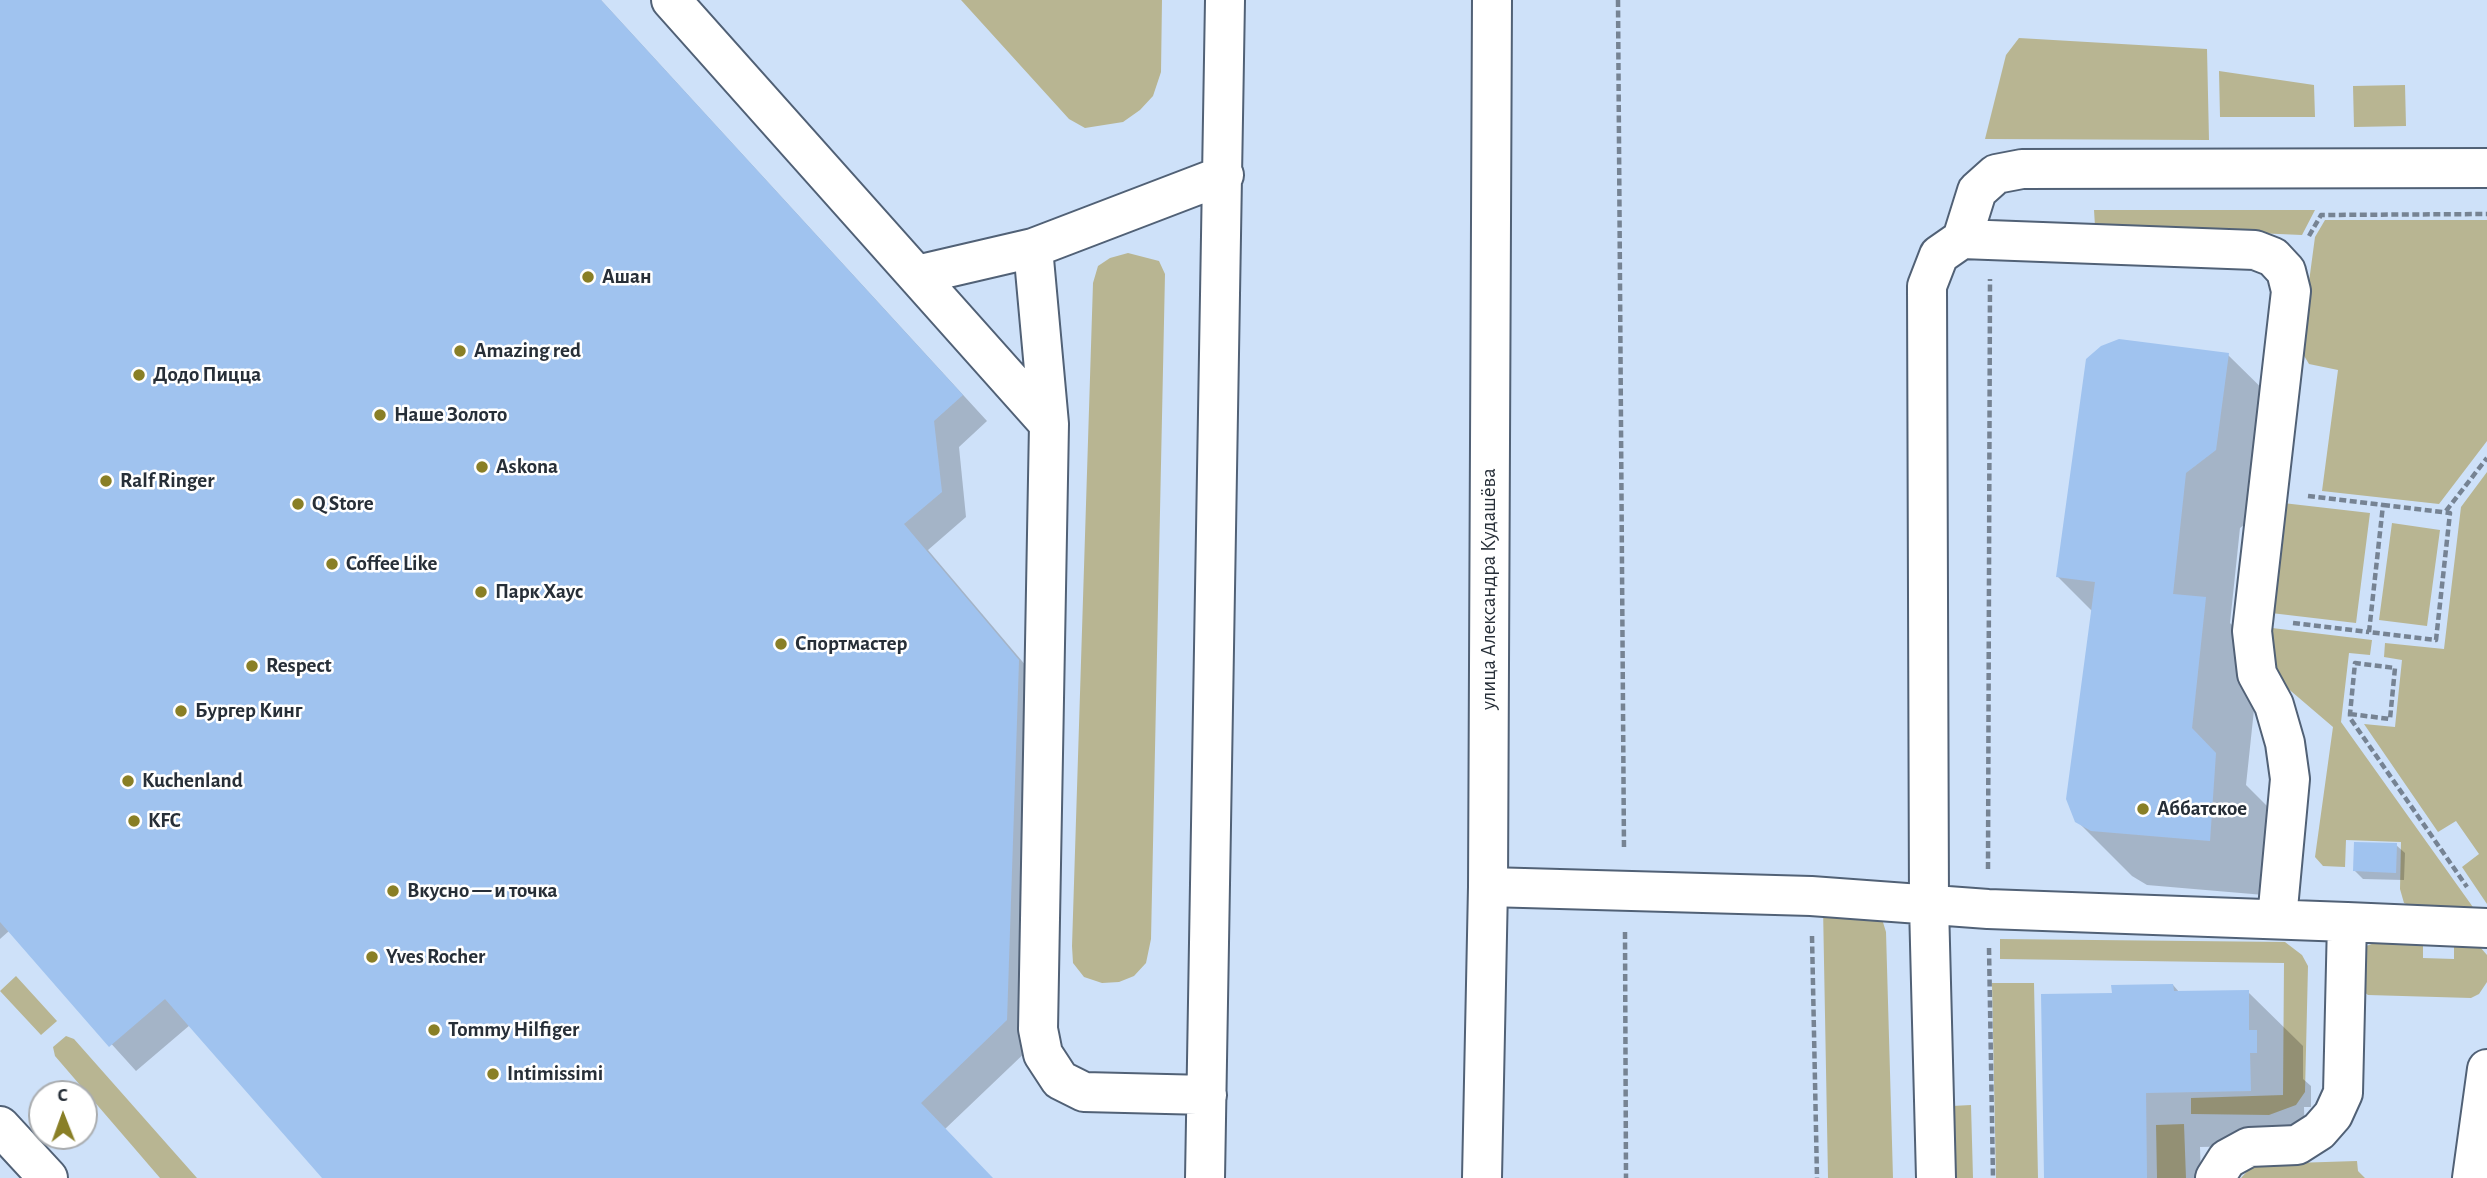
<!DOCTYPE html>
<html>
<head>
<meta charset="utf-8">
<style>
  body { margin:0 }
  #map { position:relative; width:2487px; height:1178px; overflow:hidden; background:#cee1f9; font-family:"Alegreya Sans",sans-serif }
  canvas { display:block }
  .north { position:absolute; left:28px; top:1080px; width:70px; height:70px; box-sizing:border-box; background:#fff; border:2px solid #a9acaf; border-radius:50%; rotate:359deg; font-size:19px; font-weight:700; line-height:28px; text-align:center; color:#272f38 }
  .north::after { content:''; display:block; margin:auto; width:24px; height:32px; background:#897f26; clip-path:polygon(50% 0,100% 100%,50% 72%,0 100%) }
</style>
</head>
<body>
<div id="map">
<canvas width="2487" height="1178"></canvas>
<div class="north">С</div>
</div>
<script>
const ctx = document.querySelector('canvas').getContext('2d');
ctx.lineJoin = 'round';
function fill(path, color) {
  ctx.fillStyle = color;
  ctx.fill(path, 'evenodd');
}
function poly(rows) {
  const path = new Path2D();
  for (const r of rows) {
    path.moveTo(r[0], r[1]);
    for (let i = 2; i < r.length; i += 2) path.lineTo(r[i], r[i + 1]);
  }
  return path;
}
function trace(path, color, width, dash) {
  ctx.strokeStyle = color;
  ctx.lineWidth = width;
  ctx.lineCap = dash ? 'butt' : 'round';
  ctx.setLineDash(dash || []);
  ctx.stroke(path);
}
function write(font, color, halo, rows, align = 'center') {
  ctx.font = font + ' "Alegreya Sans",sans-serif';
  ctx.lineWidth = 5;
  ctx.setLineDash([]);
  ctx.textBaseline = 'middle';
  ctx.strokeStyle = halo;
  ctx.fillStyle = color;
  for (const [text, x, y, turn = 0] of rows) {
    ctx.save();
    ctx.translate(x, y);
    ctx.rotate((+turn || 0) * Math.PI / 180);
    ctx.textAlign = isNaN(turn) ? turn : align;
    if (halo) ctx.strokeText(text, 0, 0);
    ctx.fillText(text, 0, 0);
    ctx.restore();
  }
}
fill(poly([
  [961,0,1162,0,1161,72,1153,96,1140,110,1123,122,1085,128,1069,119],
  [2019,38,2207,49,2209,140,1985,139,2006,55],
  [2219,71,2314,85,2315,117,2220,117],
  [2405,85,2406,126,2354,127,2353,86],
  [2094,210,2315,210,2302,235,2095,226],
  [2325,220,2487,220,2487,441,2439,504,2322,491,2338,370,2309,364,2300,349,2315,237],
  [1128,253,1159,261,1165,274,1151,939,1146,963,1134,976,1119,982,1102,983,1084,977,1073,963,1072,946,1093,283,1098,266,1110,258],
  [2487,472,2487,904,2462,867,2479,854,2456,821,2438,832,2364,724,2395,727,2402,660,2384,657,2385,643,2444,649,2461,507],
  [2283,503,2370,513,2356,623,2271,613],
  [2392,523,2440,530,2427,626,2379,620],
  [2272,628,2372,640,2370,655,2349,653,2341,722,2475,910,2411,906,2404,903,2400,889,2401,842,2346,840,2345,867,2323,866,2315,857,2333,727,2278,680,2273,662],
  [1823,907,1882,919,1886,932,1893,1178,1828,1178],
  [2000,939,2285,942,2302,955,2308,966,2305,1092,2296,1105,2269,1115,2191,1114,2191,1098,2283,1095,2284,963,2000,959],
  [2377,942,2423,943,2423,958,2454,959,2454,943,2480,947,2487,955,2487,982,2479,994,2471,998,2368,995,2360,989,2358,949],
  [16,976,57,1021,41,1035,0,991],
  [1992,983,2034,983,2038,1178,1996,1178],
  [66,1036,74,1039,197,1178,160,1178,55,1056,53,1047],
  [1971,1105,1973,1178,1954,1178,1952,1106],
  [2184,1124,2186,1178,2157,1178,2156,1125],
  [2357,1161,2358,1171,2365,1178,2241,1178,2252,1166,2262,1164]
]), '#b8b592');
fill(poly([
  [0,0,601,0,987,421,959,447,966,517,928,550,1044,687,1032,1046,945,1129,992,1178,324,1178,190,1025,136,1071,9,931,0,939],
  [2228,355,2283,409,2270,505,2240,528,2230,623,2260,653,2246,785,2270,809,2264,895,2147,885,2132,876,2077,821,2093,612,2058,577],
  [2396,845,2405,853,2404,880,2363,879,2355,871],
  [2173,985,2180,993,2248,992,2303,1046,2303,1079,2311,1086,2311,1107,2304,1107,2305,1145,2200,1147,2201,1178,2045,1178,2113,995]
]), '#0003');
fill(poly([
  [0,0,601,0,963,395,934,421,942,492,904,524,1019,660,1007,1020,921,1103,993,1178,322,1178,165,999,109,1047,0,922],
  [2119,339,2229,353,2216,450,2186,473,2173,594,2206,597,2192,728,2216,753,2210,841,2091,831,2075,822,2066,799,2095,582,2056,577,2086,359,2101,346],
  [2354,842,2397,843,2396,873,2353,871],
  [2173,984,2174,991,2249,990,2249,1030,2257,1030,2257,1053,2250,1053,2251,1091,2146,1093,2147,1178,2044,1178,2041,994,2112,993,2111,985]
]), '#a0c3ef');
const minor = poly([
  [671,0,1049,424],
  [1962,239,1977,191,1996,174,2022,169,2487,168],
  [917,275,1033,248],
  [1488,887,1811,896,1988,909,2347,922,2343,1093,2333,1115,2319,1131,2297,1145,2249,1147,2227,1159,2215,1178],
  [2347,922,2487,928],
  [1207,1095,1084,1092,1060,1080,1043,1054,1038,1029,1049,424,1033,248,1224,175],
  [0,1126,48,1178],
  [1205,1178,1225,0],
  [1936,1178,1929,905,1927,286,1939,255,1962,239,2255,250,2273,257,2286,271,2291,291,2252,631,2257,674,2274,705,2285,743,2290,779,2277,919],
  [2472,1178,2487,1069]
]);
const major = poly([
  [1482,1178,1488,887,1492,0]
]);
trace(minor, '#516176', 42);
trace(major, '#516176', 42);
trace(poly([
  [1618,0,1624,850],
  [2309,236,2321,215,2487,214],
  [2308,496,2383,505],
  [2383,505,2450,513,2436,640,2369,632,2383,505],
  [2446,511,2487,458],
  [2293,623,2369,632],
  [2350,714,2390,719,2395,668,2355,663,2350,714,2350,718,2467,887],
  [1988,869,1990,279],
  [1625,932,1626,1178],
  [1812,936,1817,1178],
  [1989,948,1993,1178]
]), '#768393', 4.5, [7, 3.5]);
trace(minor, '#fff', 38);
trace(major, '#fff', 38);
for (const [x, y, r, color] of [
  [588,277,7,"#897f26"],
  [460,351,7,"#897f26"],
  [139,375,7,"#897f26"],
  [380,415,7,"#897f26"],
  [482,467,7,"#897f26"],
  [106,481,7,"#897f26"],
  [298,504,7,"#897f26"],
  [332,564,7,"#897f26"],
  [481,592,7,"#897f26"],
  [781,644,7,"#897f26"],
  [252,666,7,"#897f26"],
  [181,711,7,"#897f26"],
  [128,781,7,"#897f26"],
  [2143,809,7,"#897f26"],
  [134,821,7,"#897f26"],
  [393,891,7,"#897f26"],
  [372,957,7,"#897f26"],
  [434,1030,7,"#897f26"],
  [493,1074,7,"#897f26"]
]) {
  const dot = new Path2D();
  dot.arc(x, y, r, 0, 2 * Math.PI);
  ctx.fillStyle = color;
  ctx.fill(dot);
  trace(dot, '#fff', 2.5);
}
write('bold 21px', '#272f38', '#fff', [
  ["Ашан",602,277],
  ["Amazing red",474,351],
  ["Додо Пицца",153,375],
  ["Наше Золото",394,415],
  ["Askona",496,467],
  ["Ralf Ringer",120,481],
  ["Q Store",312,504],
  ["Coffee Like",346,564],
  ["Парк Хаус",495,592],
  ["Спортмастер",795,644],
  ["Respect",266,666],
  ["Бургер Кинг",195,711],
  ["Kuchenland",142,781],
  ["Аббатское",2157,809],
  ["KFC",148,821],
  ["Вкусно — и точка",407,891],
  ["Yves Rocher",386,957],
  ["Tommy Hilfiger",448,1030],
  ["Intimissimi",507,1074]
], 'left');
write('21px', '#272f38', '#fff', [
  ["улица Александра Кудашёва",1489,589,-90]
]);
</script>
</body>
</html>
